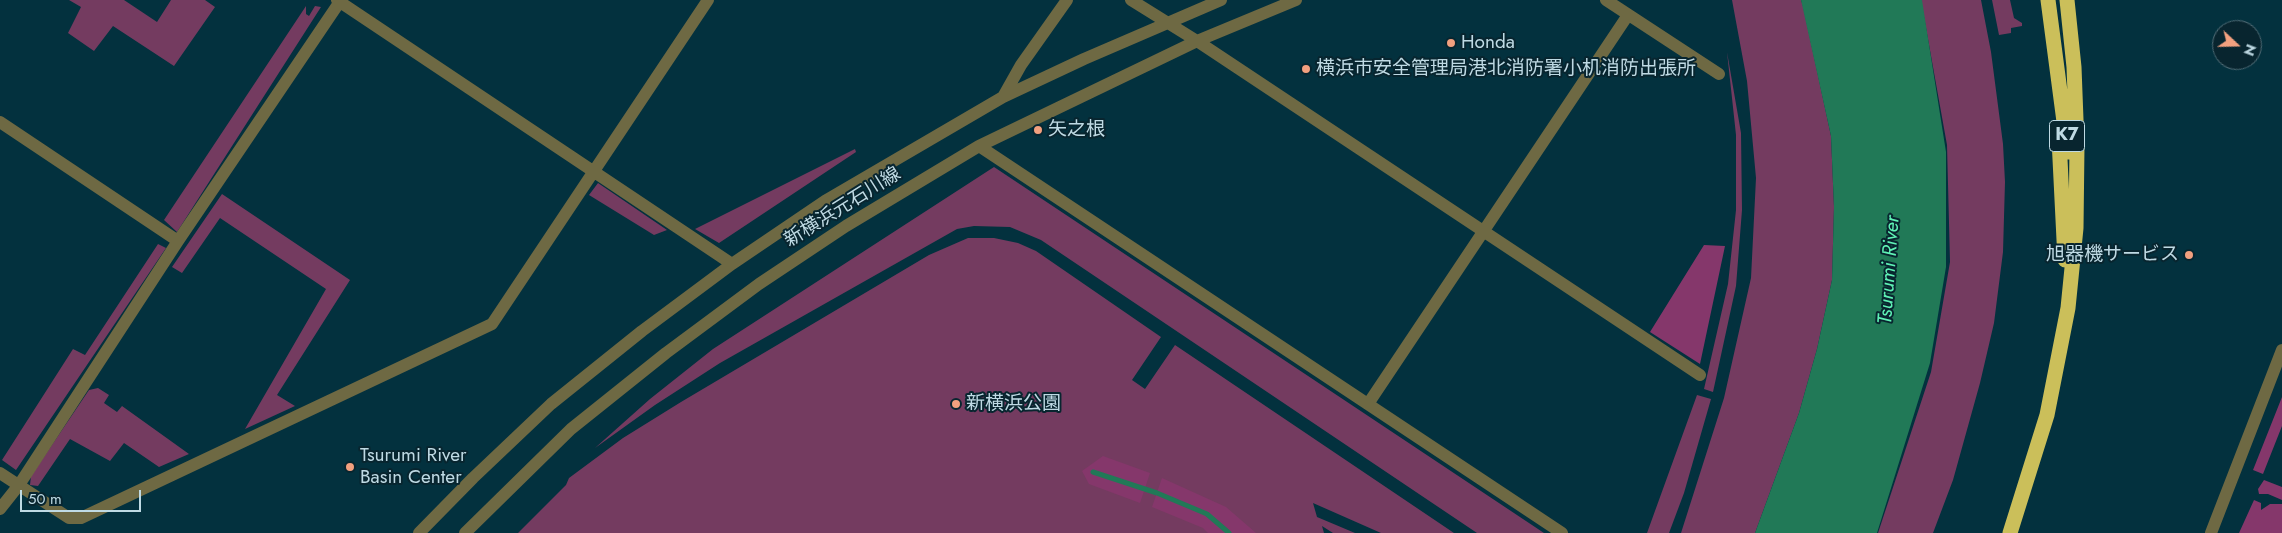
<!DOCTYPE html>
<html>
<head>
<meta charset="utf-8">
<style>
  body { margin:0 }
  #map { position:relative; width:2282px; height:533px; overflow:hidden; background:#03313e; font-family:Jost,sans-serif }
  canvas { display:block }
  .north { position:absolute; left:2212px; top:20px; width:50px; height:50px; box-sizing:border-box; background:#08252f; border:1px solid #516d77; border-radius:50%; rotate:111deg; font-size:14px; font-weight:700; line-height:20px; text-align:center; color:#bfdae4 }
  .north::after { content:''; display:block; margin:auto; width:18px; height:22px; background:#f2a07f; clip-path:polygon(50% 0,100% 100%,50% 72%,0 100%) }
  .scale { position:absolute; left:20px; top:490px; width:121px; height:22px; box-sizing:border-box; border:2px solid #bfdae4; border-top:0; padding-left:6px; font-size:15px; line-height:18px; white-space:nowrap; color:#bfdae4; -webkit-text-stroke:4px #08252f; paint-order:stroke }
</style>
</head>
<body>
<div id="map">
<canvas width="2282" height="533"></canvas>
<div class="north">N</div>
<div class="scale">50 m</div>
</div>
<script>
const ctx = document.querySelector('canvas').getContext('2d');
ctx.lineJoin = 'round';
function fill(path, color) {
  ctx.fillStyle = color;
  ctx.fill(path, 'evenodd');
}
function poly(rows) {
  const path = new Path2D();
  for (const r of rows) {
    path.moveTo(r[0], r[1]);
    for (let i = 2; i < r.length; i += 2) path.lineTo(r[i], r[i + 1]);
  }
  return path;
}
function trace(path, color, width, dash) {
  ctx.strokeStyle = color;
  ctx.lineWidth = width;
  ctx.lineCap = dash ? 'butt' : 'round';
  ctx.setLineDash(dash || []);
  ctx.stroke(path);
}
function write(font, color, halo, rows, align = 'center') {
  ctx.font = font + ' Jost,"Noto Sans JP",sans-serif';
  ctx.lineWidth = 4;
  ctx.setLineDash([]);
  ctx.textBaseline = 'middle';
  ctx.strokeStyle = halo;
  ctx.fillStyle = color;
  for (const [text, x, y, turn = 0] of rows) {
    ctx.save();
    ctx.translate(x, y);
    ctx.rotate((+turn || 0) * Math.PI / 180);
    ctx.textAlign = isNaN(turn) ? turn : align;
    if (halo) ctx.strokeText(text, 0, 0);
    ctx.fillText(text, 0, 0);
    ctx.restore();
  }
}
fill(poly([
  [69,0,124,0,157,22,171,0,205,0,215,7,174,66,113,26,94,51,68,33,81,7],
  [1732,0,1801,0,1803,6,1831,136,1834,207,1832,280,1817,349,1799,413,1755,533,1681,533,1724,398,1751,278,1756,178,1747,81],
  [1921,0,1981,0,1991,52,2003,144,2005,182,2003,252,1994,323,1980,383,1953,480,1933,533,1878,533,1931,372,1950,262,1947,145],
  [1992,0,2010,0,2014,18,2022,23,2022,26,2011,28,2011,33,1999,35],
  [306,6,306,14,309,16,315,6,321,7,177,232,164,220],
  [1727,52,1741,133,1742,210,1736,286,1713,392,1704,389,1728,284,1736,210,1736,135],
  [855,149,856,152,719,243,695,229],
  [994,167,1544,533,1477,533,1041,240,1010,227,974,226,957,229,720,363,655,405,595,448,650,399,713,349],
  [598,183,667,230,654,235,589,195],
  [222,194,350,280,277,395,295,406,245,429,326,289,220,218,182,273,172,267],
  [968,238,994,238,1018,243,1036,251,1161,337,1132,380,1145,389,1175,345,1454,533,1381,533,1313,503,1317,517,1355,533,1333,533,1322,526,1324,533,518,533,566,485,569,478,623,438,681,402,929,255],
  [158,244,166,248,16,470,2,460,73,349,85,355],
  [98,388,109,395,104,403,117,412,122,406,189,454,159,467,124,443,110,461,70,439,38,486,30,485,31,476,89,390],
  [1697,395,1711,399,1684,493,1669,533,1647,533]
]), '#743b60');
fill(poly([
  [1704,245,1725,246,1700,364,1650,332],
  [2282,397,2282,426,2263,474,2253,470],
  [1103,456,1150,473,1140,503,1089,484,1082,471],
  [1162,478,1226,507,1256,533,1208,533,1203,528,1152,507],
  [2264,480,2282,487,2282,500,2268,494,2259,494,2258,489],
  [2254,500,2261,503,2261,510,2270,504,2282,504,2282,533,2239,533]
]), '#85376b');
fill(poly([
  [1801,0,1922,0,1946,152,1946,267,1930,363,1877,533,1755,533,1799,413,1817,349,1832,280,1834,207,1831,136]
]), '#217957');
trace(poly([
  [1093,472,1157,493,1207,514,1229,533]
]), '#217957', 5);
trace(poly([
  [337,0,732,264],
  [1131,0,1197,41,1700,375],
  [1606,0,1719,74],
  [1003,97,1021,65,1067,0],
  [0,122,178,241],
  [979,146,1562,533],
  [1368,404,1628,15],
  [0,473,69,518,81,518,492,324,708,0],
  [0,509,19,485,178,241,341,0],
  [419,533,473,478,551,404,642,331,732,264,825,201,1003,97,1084,59,1221,0],
  [465,533,571,429,666,353,759,284,846,226,979,146,1197,41,1296,0],
  [2211,533,2282,350]
]), '#6e6943', 12);
trace(poly([
  [2048,0,2068,152],
  [2059,139,2065,260],
  [2010,533,2047,415,2068,308,2076,228,2077,146,2074,67,2067,0]
]), '#cbbf5a', 15);
for (const [x, y, r, color] of [
  [1451,43,5,"#f2a07f"],
  [1306,69,5,"#f2a07f"],
  [1038,130,5,"#f2a07f"],
  [2189,255,5,"#f2a07f"],
  [956,404,5,"#f2a07f"],
  [350,467,5,"#f2a07f"]
]) {
  const dot = new Path2D();
  dot.arc(x, y, r, 0, 2 * Math.PI);
  ctx.fillStyle = color;
  ctx.fill(dot);
  trace(dot, '#08252f', 2);
}
for (const [x, y, w] of [
  [2067,136,35]
]) {
  const box = new Path2D();
  box.roundRect(x - w / 2, y - 15.5, w, 31, 4);
  ctx.fillStyle = '#08252f';
  ctx.fill(box);
  trace(box, '#bfdae4', 1);
}
write('bold 18px', '#bfdae4', null, [
  ["K7",2067,136]
]);
write('19px', '#bfdae4', '#08252f', [
  ["Honda",1461,43],
  ["横浜市安全管理局港北消防署小机消防出張所",1316,69],
  ["矢之根",1048,130],
  ["旭器機サービス",2179,255,"right"],
  ["新横浜公園",966,404],
  ["Tsurumi River",360,456],
  ["Basin Center",360,478]
], 'left');
write('19px', '#bfdae4', '#08252f', [
  ["新横浜元石川線",843,208,-32]
]);
write('italic 20px', '#5ff2b5', '#08252f', [
  ["Tsurumi River",1890,270,-86]
]);
</script>
</body>
</html>
